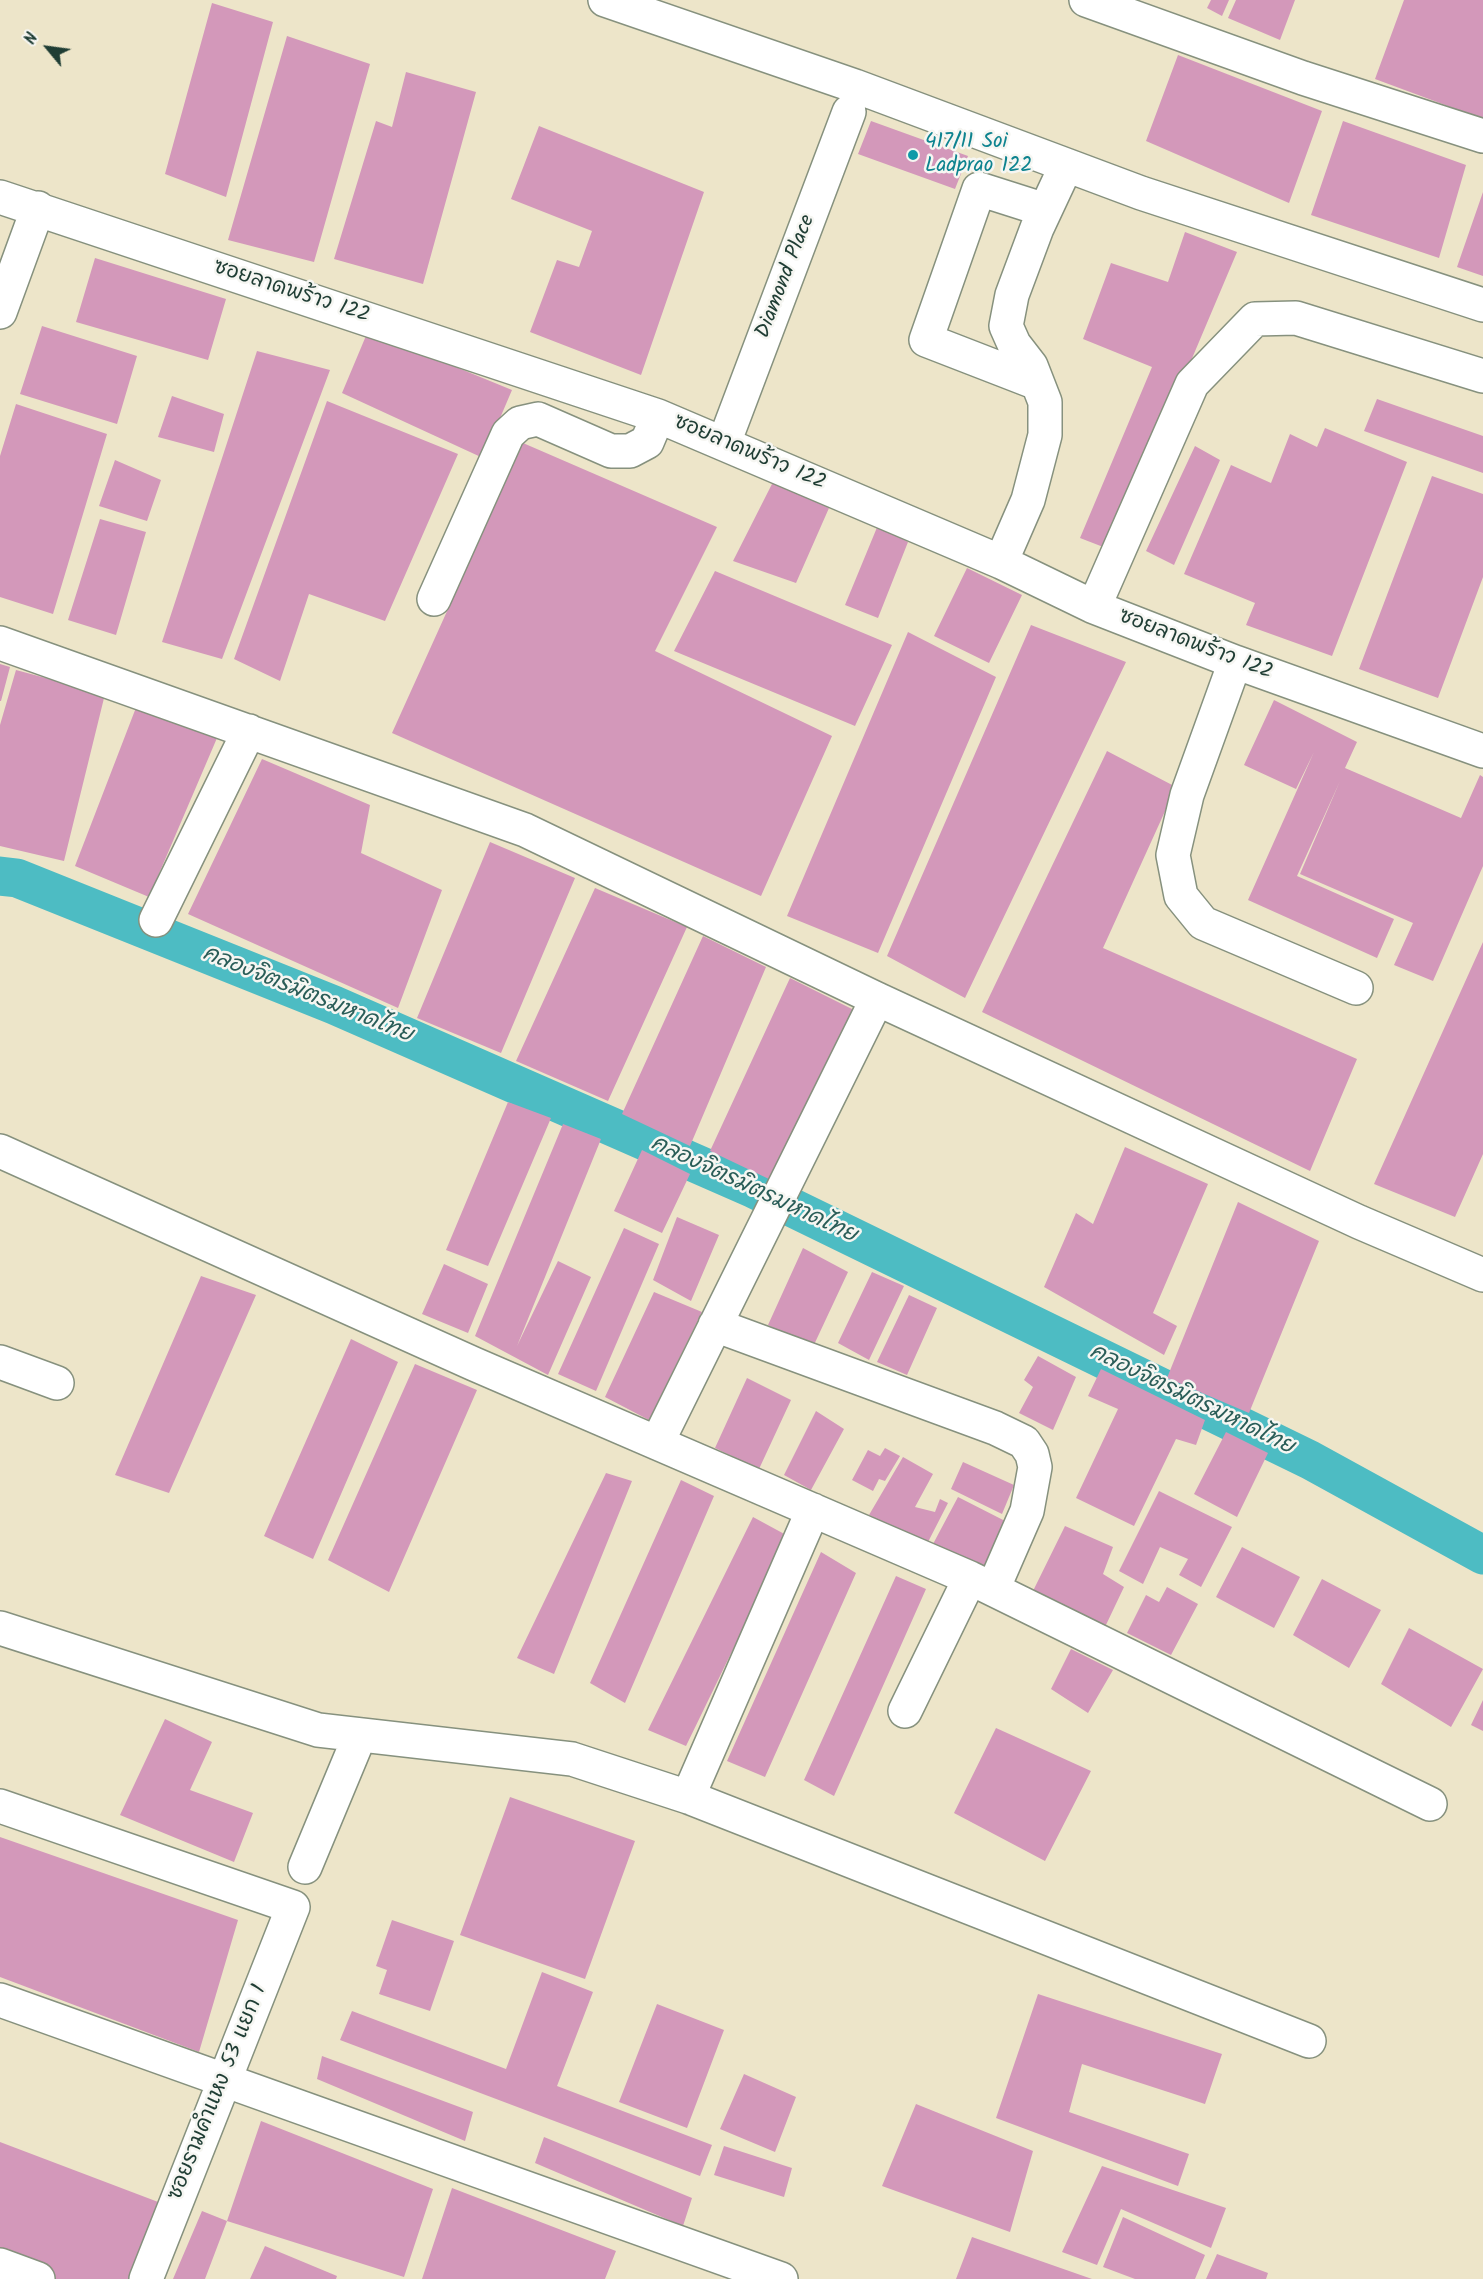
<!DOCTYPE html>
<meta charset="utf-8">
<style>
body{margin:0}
#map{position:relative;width:1483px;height:2279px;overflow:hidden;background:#ede5c9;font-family:Kalam,sans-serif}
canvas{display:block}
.north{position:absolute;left:18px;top:18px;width:60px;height:60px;-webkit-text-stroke:4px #f6f6f2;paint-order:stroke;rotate:299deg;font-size:16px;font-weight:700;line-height:24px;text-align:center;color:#1f3d34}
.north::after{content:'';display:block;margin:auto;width:21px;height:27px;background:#1f3d34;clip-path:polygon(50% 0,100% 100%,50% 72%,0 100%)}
</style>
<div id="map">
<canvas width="1483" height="2279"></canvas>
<div class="north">N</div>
</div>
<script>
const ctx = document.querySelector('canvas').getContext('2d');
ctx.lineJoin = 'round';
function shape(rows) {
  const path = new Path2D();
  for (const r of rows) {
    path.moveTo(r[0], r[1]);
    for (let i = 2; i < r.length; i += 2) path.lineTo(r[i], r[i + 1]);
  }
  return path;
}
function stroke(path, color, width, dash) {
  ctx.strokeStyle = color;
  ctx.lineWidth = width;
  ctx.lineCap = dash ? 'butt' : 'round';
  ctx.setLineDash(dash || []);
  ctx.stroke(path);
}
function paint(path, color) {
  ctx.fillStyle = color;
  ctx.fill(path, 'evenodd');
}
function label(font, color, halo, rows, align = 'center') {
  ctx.font = font + ' Kalam,"Playpen Sans Thai",sans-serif';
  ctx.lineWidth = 5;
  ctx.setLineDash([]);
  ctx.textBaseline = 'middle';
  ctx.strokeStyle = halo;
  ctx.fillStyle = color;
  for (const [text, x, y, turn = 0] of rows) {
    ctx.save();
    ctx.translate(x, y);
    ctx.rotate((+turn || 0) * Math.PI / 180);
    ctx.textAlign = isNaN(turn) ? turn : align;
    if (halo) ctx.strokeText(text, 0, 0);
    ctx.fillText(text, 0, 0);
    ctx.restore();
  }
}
stroke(shape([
 [0,876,17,878,334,1005,754,1189,1310,1460,1483,1555]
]), '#4dbcc3', 39);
paint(shape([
 [1211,0,1229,0,1222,16,1207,8],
 [1236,0,1295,0,1280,40,1228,18],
 [1404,0,1483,0,1483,119,1375,79],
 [212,3,273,22,226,197,165,174],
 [287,36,370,64,314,262,228,240],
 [1178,55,1322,111,1289,203,1146,141],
 [406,72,476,92,423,284,334,259,376,121,392,127],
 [871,121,968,156,955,189,858,154],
 [1343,121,1466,165,1439,258,1311,215],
 [539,126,704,192,641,375,530,332,557,260,579,267,592,231,511,199],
 [1483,192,1483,276,1457,267],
 [1185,232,1237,252,1111,550,1080,538,1152,367,1083,339,1111,263,1168,282],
 [95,258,226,299,208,360,76,322],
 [42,326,137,356,117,424,20,394],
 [368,331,512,390,483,458,342,393],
 [257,351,330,370,222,659,162,642],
 [172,396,224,414,214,452,158,437],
 [1377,399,1483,436,1483,473,1364,431],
 [327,401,458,454,385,621,309,594,280,681,234,659],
 [16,404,107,434,53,614,0,597,0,456],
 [1325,428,1407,462,1332,656,1246,625,1255,603,1184,574,1231,465,1271,483,1290,434,1317,447],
 [523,443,717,527,655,651,832,736,761,896,392,733],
 [1195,446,1220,460,1174,565,1146,551],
 [115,460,161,480,147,521,99,506],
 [1432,476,1483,494,1483,577,1438,698,1359,669],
 [773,482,829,508,796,583,733,561],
 [100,519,146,532,116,635,68,620],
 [878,525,908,542,878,618,845,605],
 [967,568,1022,595,989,663,934,636],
 [715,571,892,645,855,726,674,651],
 [1031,625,1126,662,965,998,887,956],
 [908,632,996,677,878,953,787,916],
 [0,664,10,667,1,701,0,701],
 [16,670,105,694,64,861,0,846,0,725],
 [1274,700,1357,742,1345,768,1461,818,1480,775,1483,777,1483,866,1433,981,1394,965,1413,923,1300,874,1340,781,1297,876,1394,919,1377,958,1248,900,1314,752,1296,789,1244,765],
 [137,705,217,738,149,897,75,866],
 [1107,751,1176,787,1103,948,1357,1059,1310,1171,982,1012],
 [262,759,370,805,361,853,442,890,398,1008,188,914],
 [490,842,575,878,501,1053,417,1018],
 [595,888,687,927,608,1101,516,1061],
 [703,936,766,967,690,1146,622,1114],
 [1483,942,1483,1154,1455,1217,1374,1184],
 [790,978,854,1010,771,1180,710,1151],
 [508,1102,551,1118,488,1266,446,1250],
 [563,1124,601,1139,517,1346,558,1261,591,1277,548,1375,475,1336],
 [1125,1147,1208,1184,1153,1313,1177,1326,1164,1355,1044,1287,1076,1213,1093,1224],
 [642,1150,690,1174,662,1233,614,1211],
 [1238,1202,1319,1241,1249,1413,1167,1378],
 [677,1217,719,1235,691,1301,653,1280],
 [624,1228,659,1244,596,1391,558,1374],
 [803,1248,848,1272,812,1349,768,1325],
 [444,1264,488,1284,468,1333,422,1314],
 [872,1272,904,1286,869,1360,838,1343],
 [201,1276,256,1295,169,1493,115,1475],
 [654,1292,702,1312,649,1420,605,1397],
 [909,1295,937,1308,907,1375,877,1362],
 [351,1339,398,1362,313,1559,264,1536],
 [1038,1356,1076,1377,1053,1430,1019,1413,1033,1387,1024,1380],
 [415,1364,477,1390,389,1592,328,1560],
 [1101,1369,1205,1420,1196,1445,1176,1439,1134,1526,1076,1498,1118,1409,1088,1396],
 [747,1378,791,1400,759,1469,715,1448],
 [816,1411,844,1429,811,1490,784,1475],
 [1226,1432,1268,1453,1237,1517,1194,1494],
 [885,1448,900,1456,885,1481,879,1479,873,1491,852,1480,868,1450,880,1456],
 [903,1457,933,1474,915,1507,935,1512,940,1499,948,1503,927,1544,869,1515],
 [963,1462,1014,1485,1002,1514,951,1489],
 [606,1473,632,1481,554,1674,517,1658],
 [681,1480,714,1496,625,1703,590,1683],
 [1159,1491,1232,1527,1201,1587,1179,1575,1188,1559,1160,1547,1143,1584,1119,1571],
 [958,1497,1009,1523,986,1571,933,1544],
 [753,1517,788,1536,686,1746,648,1730],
 [1065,1526,1113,1547,1103,1574,1124,1587,1105,1627,1033,1591],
 [1242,1547,1300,1577,1274,1628,1216,1597],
 [821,1552,856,1573,765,1777,727,1761],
 [896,1576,926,1589,834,1796,804,1780],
 [1322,1579,1381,1610,1349,1668,1293,1635],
 [1167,1587,1198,1604,1171,1655,1127,1633,1146,1595,1159,1602],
 [1409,1628,1483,1669,1451,1727,1381,1684],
 [1071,1649,1113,1670,1088,1713,1051,1689],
 [1483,1700,1483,1731,1471,1725],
 [165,1719,212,1742,190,1790,253,1813,234,1862,120,1815],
 [996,1728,1091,1771,1045,1861,954,1813],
 [510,1797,635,1841,585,1979,460,1935],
 [0,1837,238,1920,199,2052,0,1977],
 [392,1920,454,1941,430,2011,379,1994,387,1970,376,1966],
 [542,1972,593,1992,557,2086,712,2145,700,2176,340,2040,352,2011,506,2069],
 [1038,1994,1222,2054,1205,2104,1082,2064,1069,2112,1189,2154,1178,2186,996,2118],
 [657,2004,724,2030,687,2128,619,2102],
 [322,2056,473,2112,465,2141,317,2079],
 [744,2074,796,2097,775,2152,720,2129],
 [916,2104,1033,2151,1010,2232,882,2186],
 [261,2121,433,2189,404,2277,227,2221],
 [544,2137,692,2198,683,2226,535,2163],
 [0,2142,174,2208,146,2279,38,2279,0,2265],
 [724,2146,792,2168,784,2197,714,2175],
 [1102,2166,1226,2208,1211,2248,1121,2209,1097,2265,1062,2252],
 [452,2188,616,2251,605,2279,422,2279],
 [202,2211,227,2221,205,2279,173,2279],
 [1123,2217,1205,2255,1195,2279,1135,2279,1103,2267],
 [972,2237,1092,2279,956,2279],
 [265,2246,337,2276,336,2279,250,2279],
 [1217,2254,1268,2273,1266,2279,1206,2279]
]), '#d398ba');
const minor = shape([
 [605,0,855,86,1141,193,1483,305],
 [1086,0,1303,78,1483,136],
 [0,197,658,416,1001,562,1094,607,1235,662,1483,751],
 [0,312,38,208],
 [1037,383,926,340,979,189,1045,210],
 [724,443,849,112],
 [1001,562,1028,500,1045,435,1045,402,1031,366,1014,344,1006,326,1012,295,1037,228,1066,166],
 [434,599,508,434,520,423,538,419,611,451,630,451,647,442,658,416],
 [1094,607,1192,384,1255,319,1296,318,1483,376],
 [0,643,525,830,877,999,1359,1222,1483,1275],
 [1235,662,1187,795,1173,855,1181,896,1203,923,1356,988],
 [156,920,249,731],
 [0,1151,474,1364,970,1578,1430,1804],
 [715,1325,995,1428,1024,1442,1032,1454,1035,1467,1027,1511,993,1589],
 [0,1362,57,1383],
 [657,1443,877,999],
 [0,1628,318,1730,572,1759,688,1797,1309,2041],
 [905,1711,970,1578],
 [688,1797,813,1510],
 [0,1806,293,1907,146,2279],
 [305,1867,360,1735],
 [0,2000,781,2279],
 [0,2265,38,2279]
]);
stroke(minor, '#86917e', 36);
stroke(minor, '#fff', 33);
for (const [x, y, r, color] of [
 [913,155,6,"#0f9aa8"]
]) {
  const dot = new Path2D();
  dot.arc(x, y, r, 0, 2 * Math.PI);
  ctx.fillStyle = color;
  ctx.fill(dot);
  stroke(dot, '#f6f6f2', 2);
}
label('21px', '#0d838f', '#f6f6f2', [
 ["417/11 Soi",925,143],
 ["Ladprao 122",925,167]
], 'left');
label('21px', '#1f3d34', '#f6f6f2', [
 ["Diamond Place",787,277,-69],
 ["ซอยลาดพร้าว 122",291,293,18],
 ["ซอยลาดพร้าว 122",749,454,23],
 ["ซอยลาดพร้าว 122",1195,646,21],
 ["ซอยรามคำแหง 53 แยก 1",219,2093,-68]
]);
label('italic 22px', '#2a5d58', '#f6f6f2', [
 ["คลองจิตรมิตรมหาดไทย",307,996,22],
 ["คลองจิตรมิตรมหาดไทย",753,1191,25],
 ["คลองจิตรมิตรมหาดไทย",1191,1401,26]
]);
</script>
